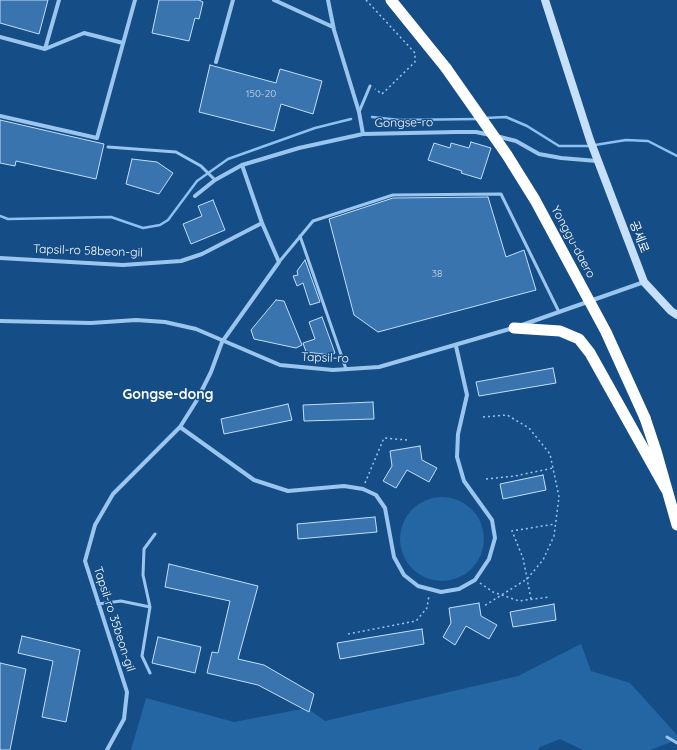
<!DOCTYPE html>
<meta charset="utf-8">
<style>
body{margin:0}
canvas{display:block;background:#154d86}
</style>
<canvas width="677" height="750"></canvas>
<script>
const ctx = document.querySelector('canvas').getContext('2d');
ctx.lineJoin = 'round';
function paint(path, color) {
  ctx.fillStyle = color;
  ctx.fill(path, 'evenodd');
}
function shape(rows) {
  const path = new Path2D();
  for (const r of rows) {
    if (r.length === 3) {
      path.moveTo(r[0] + r[2], r[1]);
      path.arc(r[0], r[1], r[2], 0, 2 * Math.PI);
      continue;
    }
    path.moveTo(r[0], r[1]);
    for (let i = 2; i < r.length; i += 2) path.lineTo(r[i], r[i + 1]);
  }
  return path;
}
function stroke(path, color, width, dash) {
  ctx.strokeStyle = color;
  ctx.lineWidth = width;
  ctx.lineCap = dash ? 'butt' : 'round';
  ctx.setLineDash(dash || []);
  ctx.stroke(path);
}
function label(font, color, halo, rows, align = 'center') {
  ctx.font = font + ' Quicksand,"Noto Sans KR",sans-serif';
  ctx.lineWidth = 3;
  ctx.setLineDash([]);
  ctx.textBaseline = 'middle';
  ctx.strokeStyle = halo;
  ctx.fillStyle = color;
  for (const [text, x, y, turn = 0] of rows) {
    ctx.save();
    ctx.translate(x, y);
    ctx.rotate((+turn || 0) * Math.PI / 180);
    ctx.textAlign = isNaN(turn) ? turn : align;
    if (halo) ctx.strokeText(text, 0, 0);
    ctx.fillText(text, 0, 0);
    ctx.restore();
  }
}
paint(shape([
 [442,539,42],
 [581,644,591,671,630,683,677,735,677,740,650,750,583,750,560,739,540,747,538,750,131,750,146,698,234,722,307,708,325,721,518,676]
]), '#2465a4');
stroke(shape([
 [372,117,399,120,478,119],
 [485,118,506,117,527,126,559,146,590,146],
 [595,145,626,140,648,141,677,156],
 [0,216,8,219,111,217,143,228,160,225,168,220,197,181,228,159,315,128,351,119]
]), '#8cc1f1', 2.5);
const building = shape([
 [0,0,48,0,39,34,0,23,0,0],
 [159,0,199,0,203,2,199,19,195,18,189,41,152,33,159,0],
 [210,65,276,83,280,69,322,81,313,114,281,104,274,131,199,112,210,65],
 [0,120,104,144,96,179,16,161,15,166,0,163,0,120],
 [471,142,491,148,481,179,461,173,462,171,428,160,434,143,450,148,451,143,469,148,471,142],
 [132,159,157,162,173,173,159,194,126,184,132,159],
 [488,197,506,257,524,250,536,290,378,332,354,315,329,219,393,198,488,197],
 [213,200,225,230,191,244,183,224,202,216,198,206,213,200],
 [305,260,320,302,310,305,303,283,297,286,293,276,298,275,297,271,305,260],
 [276,300,284,301,302,345,296,348,254,339,251,330,276,300],
 [322,317,335,353,331,355,306,352,303,343,315,339,309,322,322,317],
 [553,368,556,383,479,396,476,382,553,368],
 [373,402,374,419,304,421,303,405,373,402],
 [288,404,292,420,224,434,221,419,288,404],
 [420,446,422,460,437,468,429,482,407,470,396,488,383,481,392,466,390,451,420,446],
 [543,475,546,490,503,499,500,484,543,475],
 [375,517,377,532,298,539,297,524,375,517],
 [169,564,258,586,238,659,264,665,314,694,309,712,258,685,207,673,212,652,218,653,230,601,165,587,169,564],
 [479,603,481,616,497,625,489,639,466,626,455,645,443,637,451,623,449,608,479,603],
 [554,604,556,620,513,627,510,612,554,604],
 [422,629,424,644,340,659,337,643,422,629],
 [22,636,80,650,66,722,42,717,53,661,18,653,22,636],
 [158,637,201,647,195,673,152,663,158,637],
 [0,663,26,669,10,750,0,750,0,663]
]);
paint(building, '#3974ae');
stroke(building, '#c0defa', 1);
stroke(shape([
 [366,0,415,53,415,62,382,94,375,89],
 [483,417,507,415,529,428,550,454,559,497,554,536,543,560,527,579,484,606],
 [486,479,515,476,553,468],
 [365,483,384,438,407,440],
 [480,583,493,592,519,601,549,597],
 [531,599,523,558,512,531,555,524],
 [348,634,416,621,427,608,429,595]
]), '#9ac5ee', 1.5, [2, 3]);
stroke(shape([
 [359,112,370,86],
 [108,147,176,152,201,166,215,180],
 [300,236,346,369],
 [279,262,313,221,393,195,501,194,559,312],
 [98,604,121,601,150,607],
 [150,673,142,656,150,607,143,575,144,549,155,534],
 [667,737,677,743]
]), '#9ac5ee', 3);
stroke(shape([
 [274,0,333,27],
 [328,0,334,30,359,112,363,134],
 [0,37,45,49,84,33,123,43],
 [45,49,59,0],
 [216,62,233,0],
 [0,116,97,138,135,0],
 [496,136,516,141,539,154,561,158,597,161],
 [195,196,215,180,242,165,299,148,363,134,456,132,476,132,490,135],
 [0,258,123,265,181,261,202,254,262,223],
 [0,321,91,323,136,320,165,322,196,329,280,365,333,370,379,367,513,328],
 [522,325,644,282],
 [180,427,254,480,288,491,344,486,363,489,376,495,385,508,394,557,404,575,418,586,441,592,459,589,475,580,489,559,495,538,492,520,464,481,457,457,458,434,467,395,456,346],
 [107,750,124,719,127,692,85,561,95,525,113,494,180,427,197,400,211,372,222,342,279,262,262,223,242,165]
]), '#9ac5ee', 4);
stroke(shape([
 [545,0,590,140,644,282,671,311,677,315]
]), '#c7e0fa', 8);
stroke(shape([
 [391,0,446,68],
 [514,328,560,331,579,339,590,353,666,489],
 [645,418,656,451,677,525]
]), '#fff', 11);
stroke(shape([
 [446,68,507,155,535,200,606,332,645,418]
]), '#fff', 11);
label('10px', '#cedceb', null, [
 ["150-20",261,94],
 ["38",437,274]
]);
label('12px', '#fff', '#154d86', [
 ["Gongse-ro",404,123,-1],
 ["공세로",639,237,69],
 ["Yonggu-daero",573,242,62],
 ["Tapsil-ro 58beon-gil",88,251,2],
 ["Tapsil-ro",325,358,2],
 ["Tapsil-ro 35beon-gil",114,619,72]
]);
label('bold 14px', '#fff', '#154d86', [
 ["Gongse-dong",168,395]
]);
</script>
